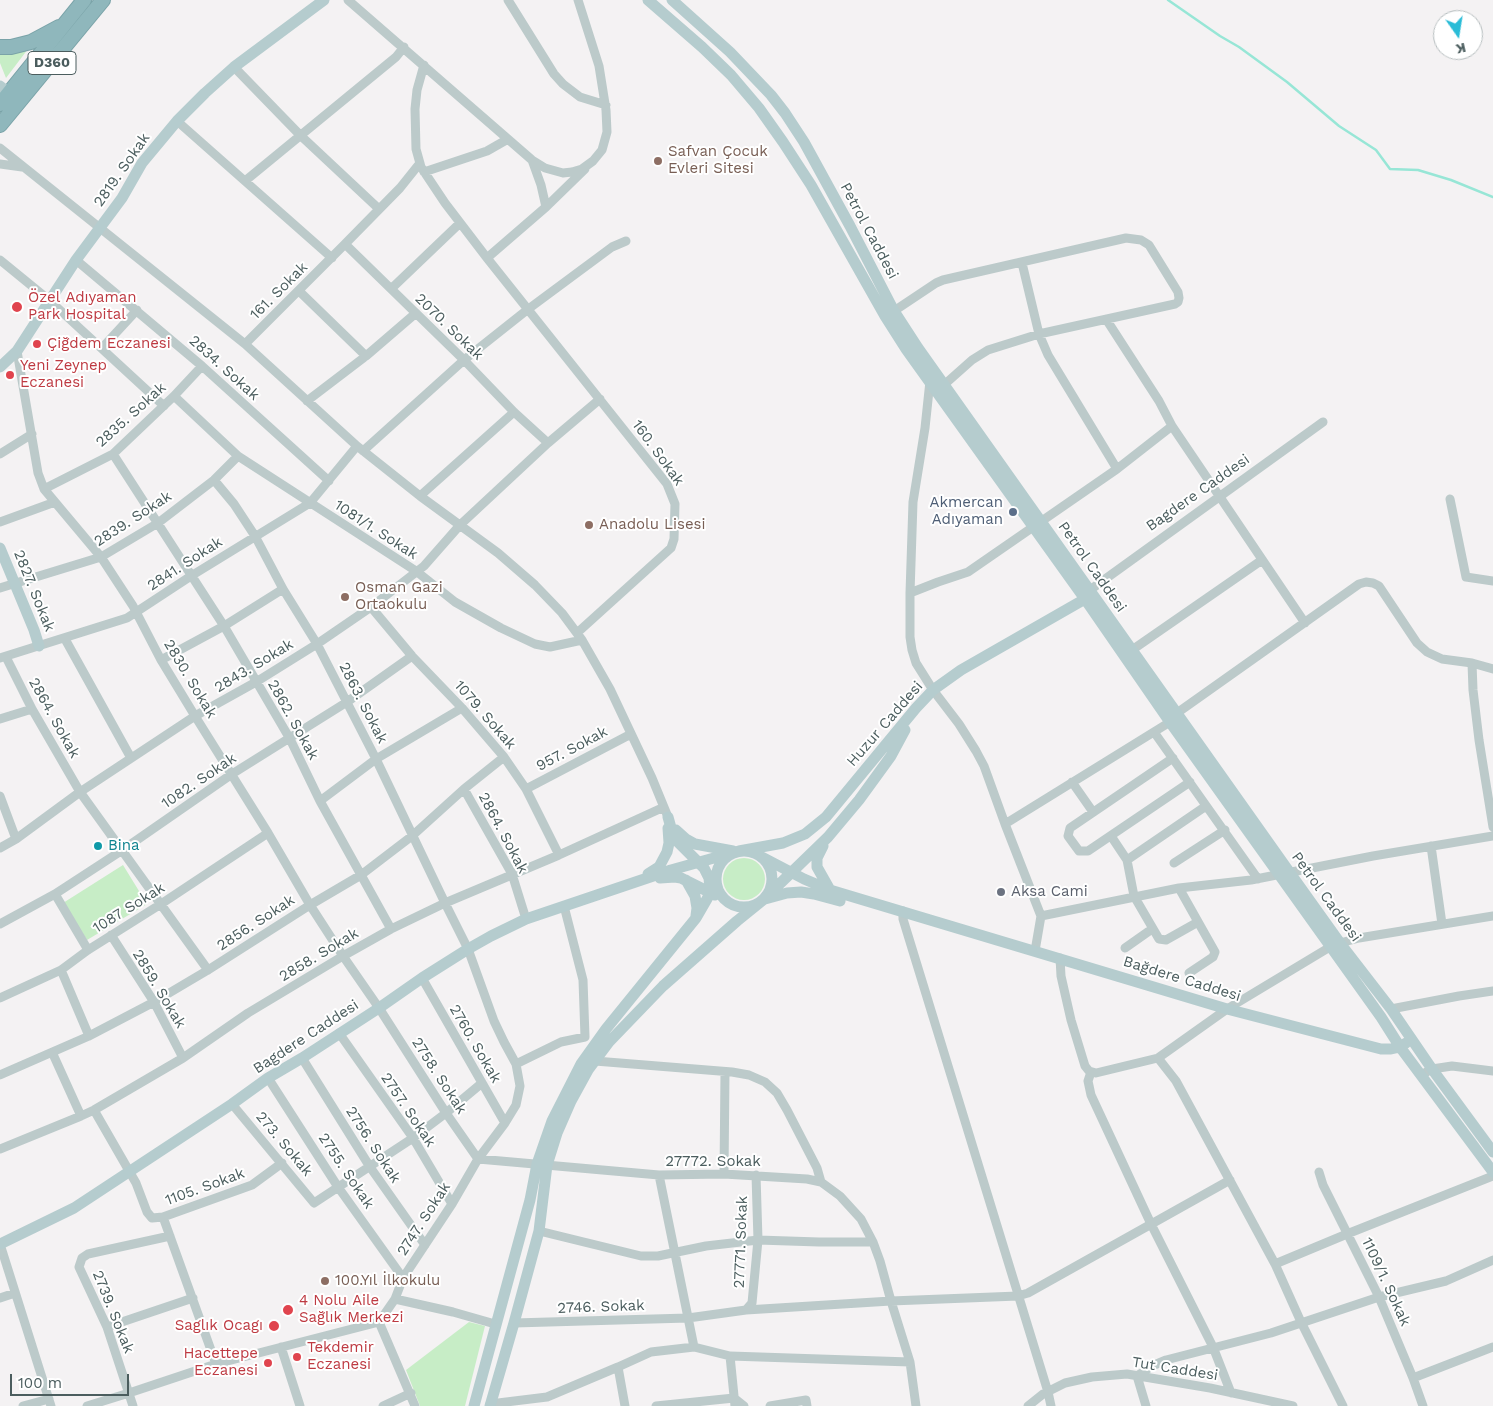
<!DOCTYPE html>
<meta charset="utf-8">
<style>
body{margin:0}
#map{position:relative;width:1493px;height:1406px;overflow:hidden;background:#f4f2f3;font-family:"Work Sans",sans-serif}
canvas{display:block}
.north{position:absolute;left:1433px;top:10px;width:50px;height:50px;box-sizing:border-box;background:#fff;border:1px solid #b7bebf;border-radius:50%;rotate:167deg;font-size:14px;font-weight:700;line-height:20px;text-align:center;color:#4b5d5e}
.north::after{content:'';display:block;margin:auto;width:18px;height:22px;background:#2abcd7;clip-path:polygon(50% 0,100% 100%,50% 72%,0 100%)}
.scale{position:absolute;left:10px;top:1374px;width:119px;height:22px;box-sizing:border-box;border:2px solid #4b5d5e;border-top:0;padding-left:6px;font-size:15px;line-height:18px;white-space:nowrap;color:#4b5d5e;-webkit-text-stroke:4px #fff;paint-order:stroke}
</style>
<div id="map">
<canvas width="1493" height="1406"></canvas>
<div class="north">K</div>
<div class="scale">100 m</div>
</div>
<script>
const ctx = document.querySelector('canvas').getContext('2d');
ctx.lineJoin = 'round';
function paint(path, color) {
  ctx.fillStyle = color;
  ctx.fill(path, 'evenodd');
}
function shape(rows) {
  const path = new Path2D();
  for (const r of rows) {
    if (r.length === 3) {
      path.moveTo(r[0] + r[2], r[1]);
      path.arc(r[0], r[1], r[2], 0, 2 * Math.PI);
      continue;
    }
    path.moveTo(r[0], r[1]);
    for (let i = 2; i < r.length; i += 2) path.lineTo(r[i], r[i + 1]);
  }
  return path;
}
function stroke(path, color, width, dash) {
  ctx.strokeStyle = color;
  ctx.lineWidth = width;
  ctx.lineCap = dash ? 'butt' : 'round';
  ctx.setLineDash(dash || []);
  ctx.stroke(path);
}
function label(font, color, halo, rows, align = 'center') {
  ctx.font = font + ' "Work Sans",sans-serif';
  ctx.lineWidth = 4;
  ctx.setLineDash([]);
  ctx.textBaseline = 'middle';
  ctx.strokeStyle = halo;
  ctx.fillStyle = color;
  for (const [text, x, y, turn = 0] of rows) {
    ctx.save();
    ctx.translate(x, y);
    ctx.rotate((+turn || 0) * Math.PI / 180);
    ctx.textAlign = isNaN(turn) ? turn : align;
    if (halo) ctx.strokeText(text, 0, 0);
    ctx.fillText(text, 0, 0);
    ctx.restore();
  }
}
paint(shape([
 [28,49,6,78,0,63,0,53],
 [744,879,21],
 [123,865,147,904,87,940,63,903],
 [469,1322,485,1326,465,1406,420,1406,406,1370]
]), '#c7edc6');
stroke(shape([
 [1168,0,1220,36,1239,47,1287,82,1339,126,1376,150,1390,169,1418,170,1451,180,1493,197]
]), '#97e6d6', 2.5);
const highway = shape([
 [0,47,11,47,31,42,59,27],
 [0,104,84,0],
 [0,125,103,0]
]);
stroke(highway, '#7aa3a8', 16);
stroke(shape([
 [348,0,532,160,545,168,563,173,572,172,582,169,593,161,602,150,607,132,606,110,599,66,578,0],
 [508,0,554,74,563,84,580,97,606,105],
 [424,65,417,90,415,109,416,149,421,167,445,203,487,258,667,484,675,504,674,539,671,548,577,633],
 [234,67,300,135,379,209],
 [177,121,332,258],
 [0,148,245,344,357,446,420,496,498,553,535,585,562,613,582,640,610,689,652,778,668,817],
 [532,160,541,185,546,207],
 [0,164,22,167],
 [424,172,487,151,508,139],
 [245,181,396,57,404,47],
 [345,244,400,188,420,163],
 [487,258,546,207,585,169],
 [0,260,49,300,164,406],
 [76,260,202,366,329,481],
 [1022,263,1039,334,1048,355,1117,469],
 [391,289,460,223],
 [299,291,366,356],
 [894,311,936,283,943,280,1126,238,1141,240,1149,245,1178,292,1179,298,1178,302,1175,304,1039,334,988,350,972,360,945,384],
 [1106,319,1159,401,1172,426,1305,623],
 [245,344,345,244,464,360,514,412,548,443],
 [102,348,137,310],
 [17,351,38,473,44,489,101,557,133,606,161,660,195,716,268,833,310,905,343,956,379,1008,446,1113,478,1159,659,1175,724,1174,807,1179,821,1182],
 [930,381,925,428,913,502,910,593,910,637,912,650,916,663,933,690,959,724,976,751,984,766,1005,824,1041,916],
 [174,396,238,456,416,571,455,602,501,628,535,644,550,647,582,640],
 [307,401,366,356,416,313],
 [363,451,464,360,527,310,612,247,626,241],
 [0,454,32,434],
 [113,454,224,626,290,739,320,801,391,929],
 [44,489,113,454,174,396,202,366],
 [420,496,514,412],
 [1450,499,1466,577,1493,581],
 [0,522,55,502],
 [0,588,101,557,158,523,214,480,238,456],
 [1090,590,1323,422],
 [910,593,938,582,968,572,1117,469,1172,426],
 [371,607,412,656,462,708,504,757,526,789,559,855],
 [65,639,131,758],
 [1132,650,1262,560],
 [6,657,32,709,80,792,208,970],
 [0,658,127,618,191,576,310,503,357,446],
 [161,660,224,626,283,589],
 [1472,663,1473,690,1479,740,1493,827],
 [1177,713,1359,584,1366,582,1373,583,1379,586,1417,643,1427,652,1442,659,1472,663,1493,669],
 [0,719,32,709],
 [1154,732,1258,879],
 [1173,758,1070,828,1068,836,1079,851,1088,851,1190,782],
 [1072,782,1093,812],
 [464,789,512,874,526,919],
 [526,789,631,734],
 [0,796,16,839],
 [320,801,376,759,462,708],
 [1005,824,1170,722],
 [1111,836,1127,860,1134,896,1159,939,1166,940,1198,922],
 [1431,846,1442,924],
 [0,848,16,839,80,792,195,716,256,682,317,644,371,607,424,566,460,525,548,443,600,399],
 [1127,860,1206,806],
 [1174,863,1225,830],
 [1179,888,1215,952,1213,957,1189,973],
 [55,894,88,950],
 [903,911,903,919,1048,1392,1051,1406],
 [0,924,55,894,121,851,232,774,347,702,412,656],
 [111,935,154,1002,183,1058],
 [1125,948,1152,929],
 [1035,951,1041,916,1179,888,1251,880,1373,856,1493,836],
 [1060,958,1061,976,1071,1020,1085,1066,1089,1071,1096,1073,1158,1058,1227,1009,1330,947,1340,943,1359,938,1493,916],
 [61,970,89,1036],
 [422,978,505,1123],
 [0,998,61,970,88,950,161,904,268,833],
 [1391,1009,1459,996,1493,991],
 [339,1033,413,1138,452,1204],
 [52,1052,81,1116],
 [302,1058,370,1167,425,1245],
 [1158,1058,1176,1081,1275,1264,1301,1322,1343,1406],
 [595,1061,732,1072,749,1075,765,1082,777,1093,787,1110,817,1168,821,1182,840,1196,861,1219,873,1242,880,1261,891,1301,1018,1296,1028,1293,1230,1180],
 [516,1064,561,1042,585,1037,583,980,564,906],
 [1091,1072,1088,1081,1091,1095,1151,1224,1213,1347,1231,1393],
 [0,1075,89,1036,154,1002,208,970,310,905,361,875,412,836,464,789,504,757],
 [1421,1075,1432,1069,1452,1066,1493,1071],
 [268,1078,338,1187,403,1278],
 [232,1104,314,1203,413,1138,446,1113,482,1083],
 [94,1110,136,1183,147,1212,152,1218,163,1217,252,1185,282,1163],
 [0,1149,81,1116,94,1110,183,1058,248,1013,343,956,391,929,445,903,559,855,664,807],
 [1319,1172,1323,1185,1379,1297,1413,1378,1423,1406],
 [724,1174,725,1072],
 [659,1175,694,1347],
 [163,1217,216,1364],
 [539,1231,641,1256,658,1256,706,1246,758,1240,819,1242,873,1242],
 [0,1244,51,1406],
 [1275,1264,1347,1234,1493,1176],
 [0,1298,15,1293],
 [395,1299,453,1312,495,1324],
 [746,1310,891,1301,910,1362],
 [379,1322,415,1406],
 [514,1323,688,1318,746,1310,752,1303,758,1240,756,1175],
 [107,1327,193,1298],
 [281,1347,300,1406],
 [730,1356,910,1362,916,1406],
 [1413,1378,1493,1347],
 [490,1404,547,1397,618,1367],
 [23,1406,49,1399],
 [87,1406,129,1393,216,1364,379,1322,395,1299,403,1278,452,1204,478,1159,505,1123,516,1105,520,1086,516,1064,504,1042,494,1021,468,949,445,903,376,759,317,644,283,589,255,536,234,504,214,480],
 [133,1406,107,1327,79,1267,82,1258,88,1254,170,1236],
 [383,1406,411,1393],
 [625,1406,618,1367,651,1352,694,1347,730,1356,735,1406],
 [656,1406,734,1398,744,1406],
 [770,1406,806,1400,807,1406],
 [1028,1406,1043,1394,1065,1383,1092,1377,1127,1374,1210,1388,1293,1406],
 [1146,1406,1137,1376,1152,1366,1166,1360,1271,1333,1379,1297,1446,1281,1493,1260]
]), '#bccaca', 9);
stroke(shape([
 [648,0,702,47,731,75,759,108,783,142,811,185,885,316,906,349,1085,599,1170,722,1381,1017,1400,1047,1493,1172],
 [672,0,730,52,771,95,785,113,804,142,850,226,894,311,918,348,1290,873,1340,943,1391,1009,1432,1069,1493,1152],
 [0,86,9,93],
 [0,367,17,351,76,260,122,198,142,163,177,121,205,93,234,67,324,0],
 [0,548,34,630,39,646],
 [668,817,673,835,677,841,704,868,709,878,710,889],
 [676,830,686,839,695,844,733,851],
 [823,846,817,858,817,867,830,890],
 [744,879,28],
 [760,856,804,879,830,890,1227,1009,1381,1049,1391,1049,1400,1047,1406,1043],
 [648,874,659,867,667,852,669,843,668,828],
 [660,878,675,877,681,878,715,895],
 [686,880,695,896,697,908,696,916],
 [765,899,787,893,801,892,814,894,840,901],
 [0,1244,74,1208,232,1104,268,1078,302,1058,379,1008,422,978,468,949,491,936,526,919,671,870,739,851,783,843,805,834,826,817,916,708,933,690,961,670,1085,599],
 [474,1406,530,1200,537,1164,552,1121,581,1064,606,1029,696,918,707,899,716,879],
 [490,1406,514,1323,539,1231,547,1165,557,1133,571,1101,588,1070,609,1042,663,986,737,921,763,900,828,837,859,800,891,756,905,730]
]), '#b5ccce', 11);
stroke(highway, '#8fb7bc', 14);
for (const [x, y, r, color] of [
 [658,161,5,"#8d6e63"],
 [17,307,6,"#e0444e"],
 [37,344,5,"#e0444e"],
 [10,375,5,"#e0444e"],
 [1013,512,5,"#5c6f8a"],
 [589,525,5,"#8d6e63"],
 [345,597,5,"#8d6e63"],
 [98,846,5,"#0f9aa8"],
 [1001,892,5,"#6b7280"],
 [325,1281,5,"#8d6e63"],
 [288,1310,6,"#e0444e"],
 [274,1326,6,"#e0444e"],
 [297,1357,5,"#e0444e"],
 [268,1363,5,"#e0444e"]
]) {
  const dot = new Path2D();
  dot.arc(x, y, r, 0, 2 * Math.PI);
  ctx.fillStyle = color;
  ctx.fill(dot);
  stroke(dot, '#fff', 2);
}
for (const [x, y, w] of [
 [52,63,48]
]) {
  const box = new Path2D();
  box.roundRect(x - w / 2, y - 11.5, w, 23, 4);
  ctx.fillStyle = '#fff';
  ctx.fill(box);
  stroke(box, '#4b5d5e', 1);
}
label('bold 14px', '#4b5d5e', null, [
 ["D360",52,63]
]);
label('15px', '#785e54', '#fff', [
 ["Safvan Çocuk",668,152],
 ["Evleri Sitesi",668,169],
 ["Anadolu Lisesi",599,525],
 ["Osman Gazi",355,588],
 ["Ortaokulu",355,605],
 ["100.Yıl İlkokulu",335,1281]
], 'left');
label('15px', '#4b5d5e', '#fff', [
 ["2819. Sokak",122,170,-55],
 ["Petrol Caddesi",869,231,62],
 ["161. Sokak",279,291,-45],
 ["2070. Sokak",449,327,44],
 ["2834. Sokak",224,368,42],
 ["2835. Sokak",131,415,-42],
 ["160. Sokak",658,453,54],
 ["Bagdere Caddesi",1198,493,-35],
 ["2839. Sokak",133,519,-33],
 ["1081/1. Sokak",376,530,33],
 ["2841. Sokak",185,564,-33],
 ["Petrol Caddesi",1092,567,55],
 ["2827. Sokak",34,591,68],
 ["2843. Sokak",254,666,-31],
 ["2830. Sokak",190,679,59],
 ["2863. Sokak",363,703,63],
 ["1079. Sokak",485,715,49],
 ["2864. Sokak",54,718,61],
 ["2862. Sokak",293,720,61],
 ["Huzur Caddesi",885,724,-49],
 ["957. Sokak",572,749,-28],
 ["1082. Sokak",199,781,-34],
 ["2864. Sokak",503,833,62],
 ["Petrol Caddesi",1326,897,54],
 ["1087 Sokak",129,908,-32],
 ["2856. Sokak",256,923,-33],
 ["2858. Sokak",319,955,-31],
 ["Bağdere Caddesi",1182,979,17],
 ["2859. Sokak",159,989,59],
 ["Bagdere Caddesi",306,1037,-33],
 ["2760. Sokak",475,1044,60],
 ["2758. Sokak",439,1076,57],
 ["2757. Sokak",408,1110,56],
 ["273. Sokak",284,1144,50],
 ["2756. Sokak",373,1145,57],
 ["27772. Sokak",713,1162],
 ["2755. Sokak",346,1171,56],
 ["1105. Sokak",205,1187,-20],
 ["2747. Sokak",424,1219,-57],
 ["27771. Sokak",741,1242,-88],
 ["1109/1. Sokak",1386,1282,65],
 ["2746. Sokak",601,1307,-2],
 ["2739. Sokak",113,1312,68],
 ["Tut Caddesi",1175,1369,9]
]);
label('15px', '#be3a42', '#fff', [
 ["Özel Adıyaman",28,298],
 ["Park Hospital",28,315],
 ["Çiğdem Eczanesi",47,344],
 ["Yeni Zeynep",20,366],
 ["Eczanesi",20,383],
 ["4 Nolu Aile",299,1301],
 ["Sağlık Merkezi",299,1318],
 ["Saglık Ocagı",263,1326,"right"],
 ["Tekdemir",307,1348],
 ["Eczanesi",307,1365],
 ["Hacettepe",258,1354,"right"],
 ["Eczanesi",258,1371,"right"]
], 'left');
label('15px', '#4e5e75', '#fff', [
 ["Akmercan",1003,503],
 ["Adıyaman",1003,520]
], 'right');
label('15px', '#0d838f', '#fff', [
 ["Bina",108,846]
], 'left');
label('15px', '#5b616d', '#fff', [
 ["Aksa Cami",1011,892]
], 'left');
</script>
